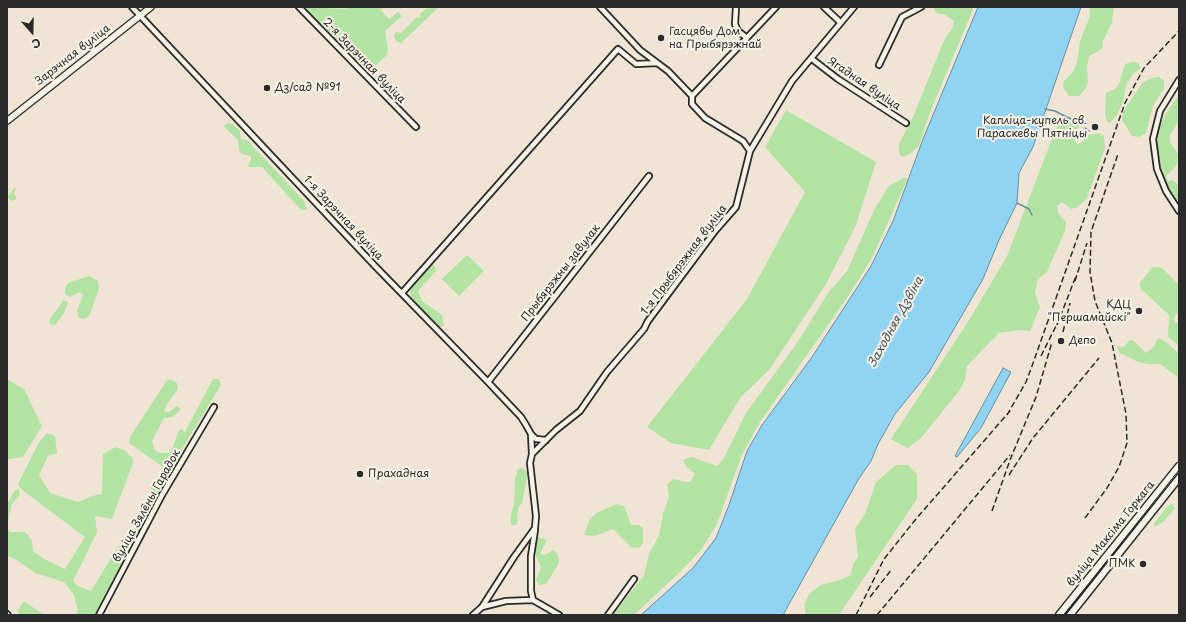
<!DOCTYPE html>
<meta charset="utf-8">
<style>
body{margin:0}
#map{position:relative;width:1186px;height:622px;overflow:hidden;background:#f0e5d5;font-family:"Playpen Sans",sans-serif}
canvas{display:block}
.frame{position:absolute;inset:0;border:8px solid #2b2b2b;pointer-events:none}
.north{position:absolute;left:12px;top:12px;width:40px;height:40px;-webkit-text-stroke:3px #f7f3e8;paint-order:stroke;rotate:160deg;font-size:11px;font-weight:700;line-height:16px;text-align:center;color:#2b2b2b}
.north::after{content:'';display:block;margin:auto;width:14px;height:18px;background:#2b2b2b;clip-path:polygon(50% 0,100% 100%,50% 72%,0 100%)}
</style>
<div id="map">
<canvas width="1186" height="622"></canvas>
<div class="frame"></div>
<div class="north">С</div>
</div>
<script>
const ctx = document.querySelector('canvas').getContext('2d');
ctx.lineJoin = 'round';
function paint(path, color) {
  ctx.fillStyle = color;
  ctx.fill(path, 'evenodd');
}
function shape(rows) {
  const path = new Path2D();
  for (const r of rows) {
    path.moveTo(r[0], r[1]);
    for (let i = 2; i < r.length; i += 2) path.lineTo(r[i], r[i + 1]);
  }
  return path;
}
function stroke(path, color, width, dash) {
  ctx.strokeStyle = color;
  ctx.lineWidth = width;
  ctx.lineCap = dash ? 'butt' : 'round';
  ctx.setLineDash(dash || []);
  ctx.stroke(path);
}
function label(font, color, halo, rows, align = 'center') {
  ctx.font = font + ' "Playpen Sans",sans-serif';
  ctx.lineWidth = 4;
  ctx.setLineDash([]);
  ctx.textBaseline = 'middle';
  ctx.strokeStyle = halo;
  ctx.fillStyle = color;
  for (const [text, x, y, turn = 0] of rows) {
    ctx.save();
    ctx.translate(x, y);
    ctx.rotate((+turn || 0) * Math.PI / 180);
    ctx.textAlign = isNaN(turn) ? turn : align;
    if (halo) ctx.strokeText(text, 0, 0);
    ctx.fillText(text, 0, 0);
    ctx.restore();
  }
}
paint(shape([
 [301,7,346,9,349,7,384,7,381,10,389,19,398,12,402,16,385,31,388,50,387,55,373,68,364,68],
 [431,7,439,7,401,43,396,41,394,35,396,32,401,33,417,17,419,18,421,16,420,14,427,8,429,9],
 [935,7,974,7,929,115,919,146,910,154,902,157,899,153,899,144,913,117,945,38,952,29,954,21,944,14,938,14,934,10],
 [1090,7,1114,7,1112,22,1103,41,1103,47,1099,51,1089,56,1087,66,1088,82,1086,88,1079,96,1069,96,1063,87,1064,81,1072,73,1077,63,1080,41,1090,16],
 [1133,62,1138,63,1141,68,1132,75,1126,86,1123,102,1117,115,1110,123,1107,122,1105,114,1106,93,1115,89,1119,84,1125,64],
 [1159,77,1164,81,1164,88,1153,106,1146,133,1140,137,1132,136,1122,120,1123,112,1142,83,1149,79],
 [1179,95,1179,121,1170,135,1170,142,1178,154,1177,165,1166,176,1168,181,1173,180,1179,186,1179,202,1175,201,1167,189,1159,160,1157,145,1158,130,1166,113],
 [786,110,876,162,856,225,826,284,770,369,740,398,709,450,671,443,647,427,747,299,805,192,765,147],
 [1064,116,1076,117,1080,126,1072,136,1077,144,1081,143,1088,135,1100,133,1104,137,1105,148,1087,198,1078,207,1071,209,1062,202,1057,206,1058,213,1066,222,1065,231,1047,272,1038,279,1035,293,1040,307,1030,331,1019,330,999,333,967,366,965,380,959,391,921,438,908,448,899,444,891,439,971,317,1007,256,1055,131],
 [228,123,233,124,240,131,241,139,247,140,304,201,307,210,301,210,262,167,249,167,248,165,251,160,251,156,242,154,239,150,238,140,225,128,224,125],
 [905,177,907,180,872,258,847,298,760,422,741,457,717,524,701,550,681,571,634,615,613,615,644,575,649,554,659,535,663,514,669,496,667,484,674,479,685,482,690,482,695,474,687,467,683,460,692,457,717,466,724,458,746,413,797,343,828,293,847,271,875,208,889,186],
 [14,188,16,188,14,194,17,199,11,201,8,197],
 [467,255,484,271,459,296,442,279],
 [432,264,436,268,435,272,418,291,422,301,442,315,444,326,440,327,422,311,411,296,410,290],
 [1153,267,1162,268,1179,285,1179,310,1174,318,1175,323,1179,323,1179,346,1168,337,1169,315,1140,288,1140,282],
 [89,276,98,281,99,288,91,312,88,317,83,319,78,317,77,311,83,295,79,292,70,297,65,294,65,288,68,283],
 [64,300,68,302,64,313,55,325,50,324,49,320],
 [1159,338,1166,342,1179,353,1179,378,1160,364,1148,364,1138,362,1120,353,1117,348,1118,346,1123,347,1130,340,1134,341,1146,353,1155,346,1156,341],
 [7,379,24,389,42,426,23,457,7,459],
 [213,379,219,379,221,385,171,467,166,469,129,443,130,437,167,380,172,380,177,383,178,389,167,404,164,412,169,412,177,406,181,409,173,417,164,418,152,441,155,451,161,453,168,453,173,447,178,432,181,429,185,432],
 [47,433,55,436,57,453,48,456,39,475,50,493,78,502,92,496,102,494,103,454,115,447,126,451,134,460,112,519,95,516,97,532,73,581,78,586,91,591,121,542,128,543,149,505,151,484,159,480,163,488,95,615,75,615,78,611,74,595,64,582,35,573,17,560,7,556,7,529,11,532,25,532,32,540,33,551,44,559,65,569,85,537,21,489,18,484,38,444],
 [896,465,908,465,917,474,917,499,839,615,806,615,804,605,809,594,821,585,837,581,851,575,853,564,858,557,855,529,865,514,876,482],
 [523,468,527,473,526,483,522,503,518,508,517,524,513,526,511,524,511,515,514,504,515,480,518,469],
 [19,489,20,495,12,504,7,524,7,504,15,490],
 [617,504,624,506,631,525,639,525,643,528,643,543,639,548,631,547,613,529,595,536,584,535,590,519,598,512],
 [1172,504,1175,508,1164,521,1155,527,1154,523,1168,506],
 [538,537,547,540,540,554,544,555,554,550,558,555,559,563,546,584,539,585,536,580,541,567,536,557,535,543],
 [24,601,44,615,21,615,17,611]
]), '#b3e3a3');
const water = shape([
 [978,7,1081,7,1033,147,1019,173,1017,203,999,240,983,279,929,372,895,414,878,444,871,461,858,480,783,615,641,615,693,568,716,538,729,505,747,451,762,425,812,357,871,266,893,221,923,139,978,7],
 [1003,368,1011,372,981,428,957,457,955,456,1003,368]
]);
paint(water, '#91d3f2');
stroke(water, '#6890a2', 1);
stroke(shape([
 [1045,109,1055,111,1082,125],
 [1085,128,1089,131],
 [1017,203,1029,209,1032,215]
]), '#6890a2', 1.5);
const minor = shape([
 [132,7,375,266,488,382,521,417,526,425,531,434,532,454,530,463,536,516,535,528,514,557,482,607,473,615],
 [299,7,416,127],
 [600,7,640,50,668,71,692,96,692,104,705,118,743,141,750,151],
 [736,7,735,24,738,31,747,38],
 [824,7,840,22],
 [812,59,838,79,906,123],
 [879,65,902,17,921,7],
 [1179,80,1160,111,1153,139,1157,169,1166,191,1179,211],
 [692,96,776,7],
 [402,293,618,49,636,64,657,63],
 [488,382,649,176],
 [531,434,536,439,546,440],
 [532,454,556,430,580,411,607,372,644,329,648,321,715,231,736,207,750,151,792,81,854,7],
 [535,530,531,556,531,591,533,600,559,615],
 [482,607,506,601,533,600],
 [7,614,8,615],
 [99,615,162,495,214,407],
 [608,615,634,579]
]);
const tertiary = shape([
 [7,121,151,7]
]);
const secondary = shape([
 [1059,615,1179,466],
 [1070,615,1179,478]
]);
stroke(minor, '#2b2b2b', 8);
stroke(tertiary, '#2b2b2b', 8);
stroke(secondary, '#2b2b2b', 9);
stroke(minor, '#f7f3e8', 4.5);
stroke(tertiary, '#f7f3e8', 5.5);
stroke(secondary, '#f7f3e8', 6);
stroke(shape([
 [1064,615,1179,470]
]), '#2b2b2b', 1);
stroke(shape([
 [1075,281,1087,243],
 [1057,325,1076,276],
 [1063,332,1070,303],
 [1041,356,1059,320],
 [1007,415,1026,382,1032,366,1125,103,1144,68,1179,31],
 [1009,475,1033,438,1099,358],
 [992,511,1010,460,1036,397,1052,342],
 [1085,518,1107,488,1119,467,1127,443,1126,414,1112,343,1095,301,1090,272,1091,232,1118,154],
 [870,597,892,569],
 [856,615,884,559,916,519,1010,411],
 [877,615,1010,455]
]), '#2b2b2b', 1.5, [6, 3]);
for (const [x, y, r, color] of [
 [661,38,4,"#2b2b2b"],
 [267,88,4,"#2b2b2b"],
 [1095,127,4,"#2b2b2b"],
 [1139,311,4,"#2b2b2b"],
 [1061,341,4,"#2b2b2b"],
 [360,474,4,"#2b2b2b"],
 [1143,564,4,"#2b2b2b"]
]) {
  const dot = new Path2D();
  dot.arc(x, y, r, 0, 2 * Math.PI);
  ctx.fillStyle = color;
  ctx.fill(dot);
  stroke(dot, '#f7f3e8', 1.5);
}
label('11px', '#2b2b2b', '#f7f3e8', [
 ["Гасцявы Дом",669,32],
 ["на Прыбярэжнай",669,45],
 ["Дз/сад №91",275,88],
 ["Капліца-купель св.",1087,121,"right"],
 ["Параскевы Пятніцы",1087,134,"right"],
 ["КДЦ",1131,305,"right"],
 ["\"Першамайскі\"",1131,318,"right"],
 ["Депо",1069,341],
 ["Прахадная",368,474],
 ["ПМК",1135,564,"right"]
], 'left');
label('11px', '#2b2b2b', '#f7f3e8', [
 ["Зарэчная вуліца",73,55,-38],
 ["2-я Зарэчная вуліца",364,61,46],
 ["Ягадная вуліца",864,84,34],
 ["1-я Зарэчная вуліца",343,218,47],
 ["1-я Прыбярэжная вуліца",684,260,-53],
 ["Прыбярэжны завулак",561,273,-52],
 ["вуліца Зялёны Гарадок",147,506,-61],
 ["вуліца Максіма Горкага",1111,534,-51]
]);
label('italic 12px', '#44555d', '#f7f3e8', [
 ["Заходняя Дзвіна",896,322,-61]
]);
</script>
